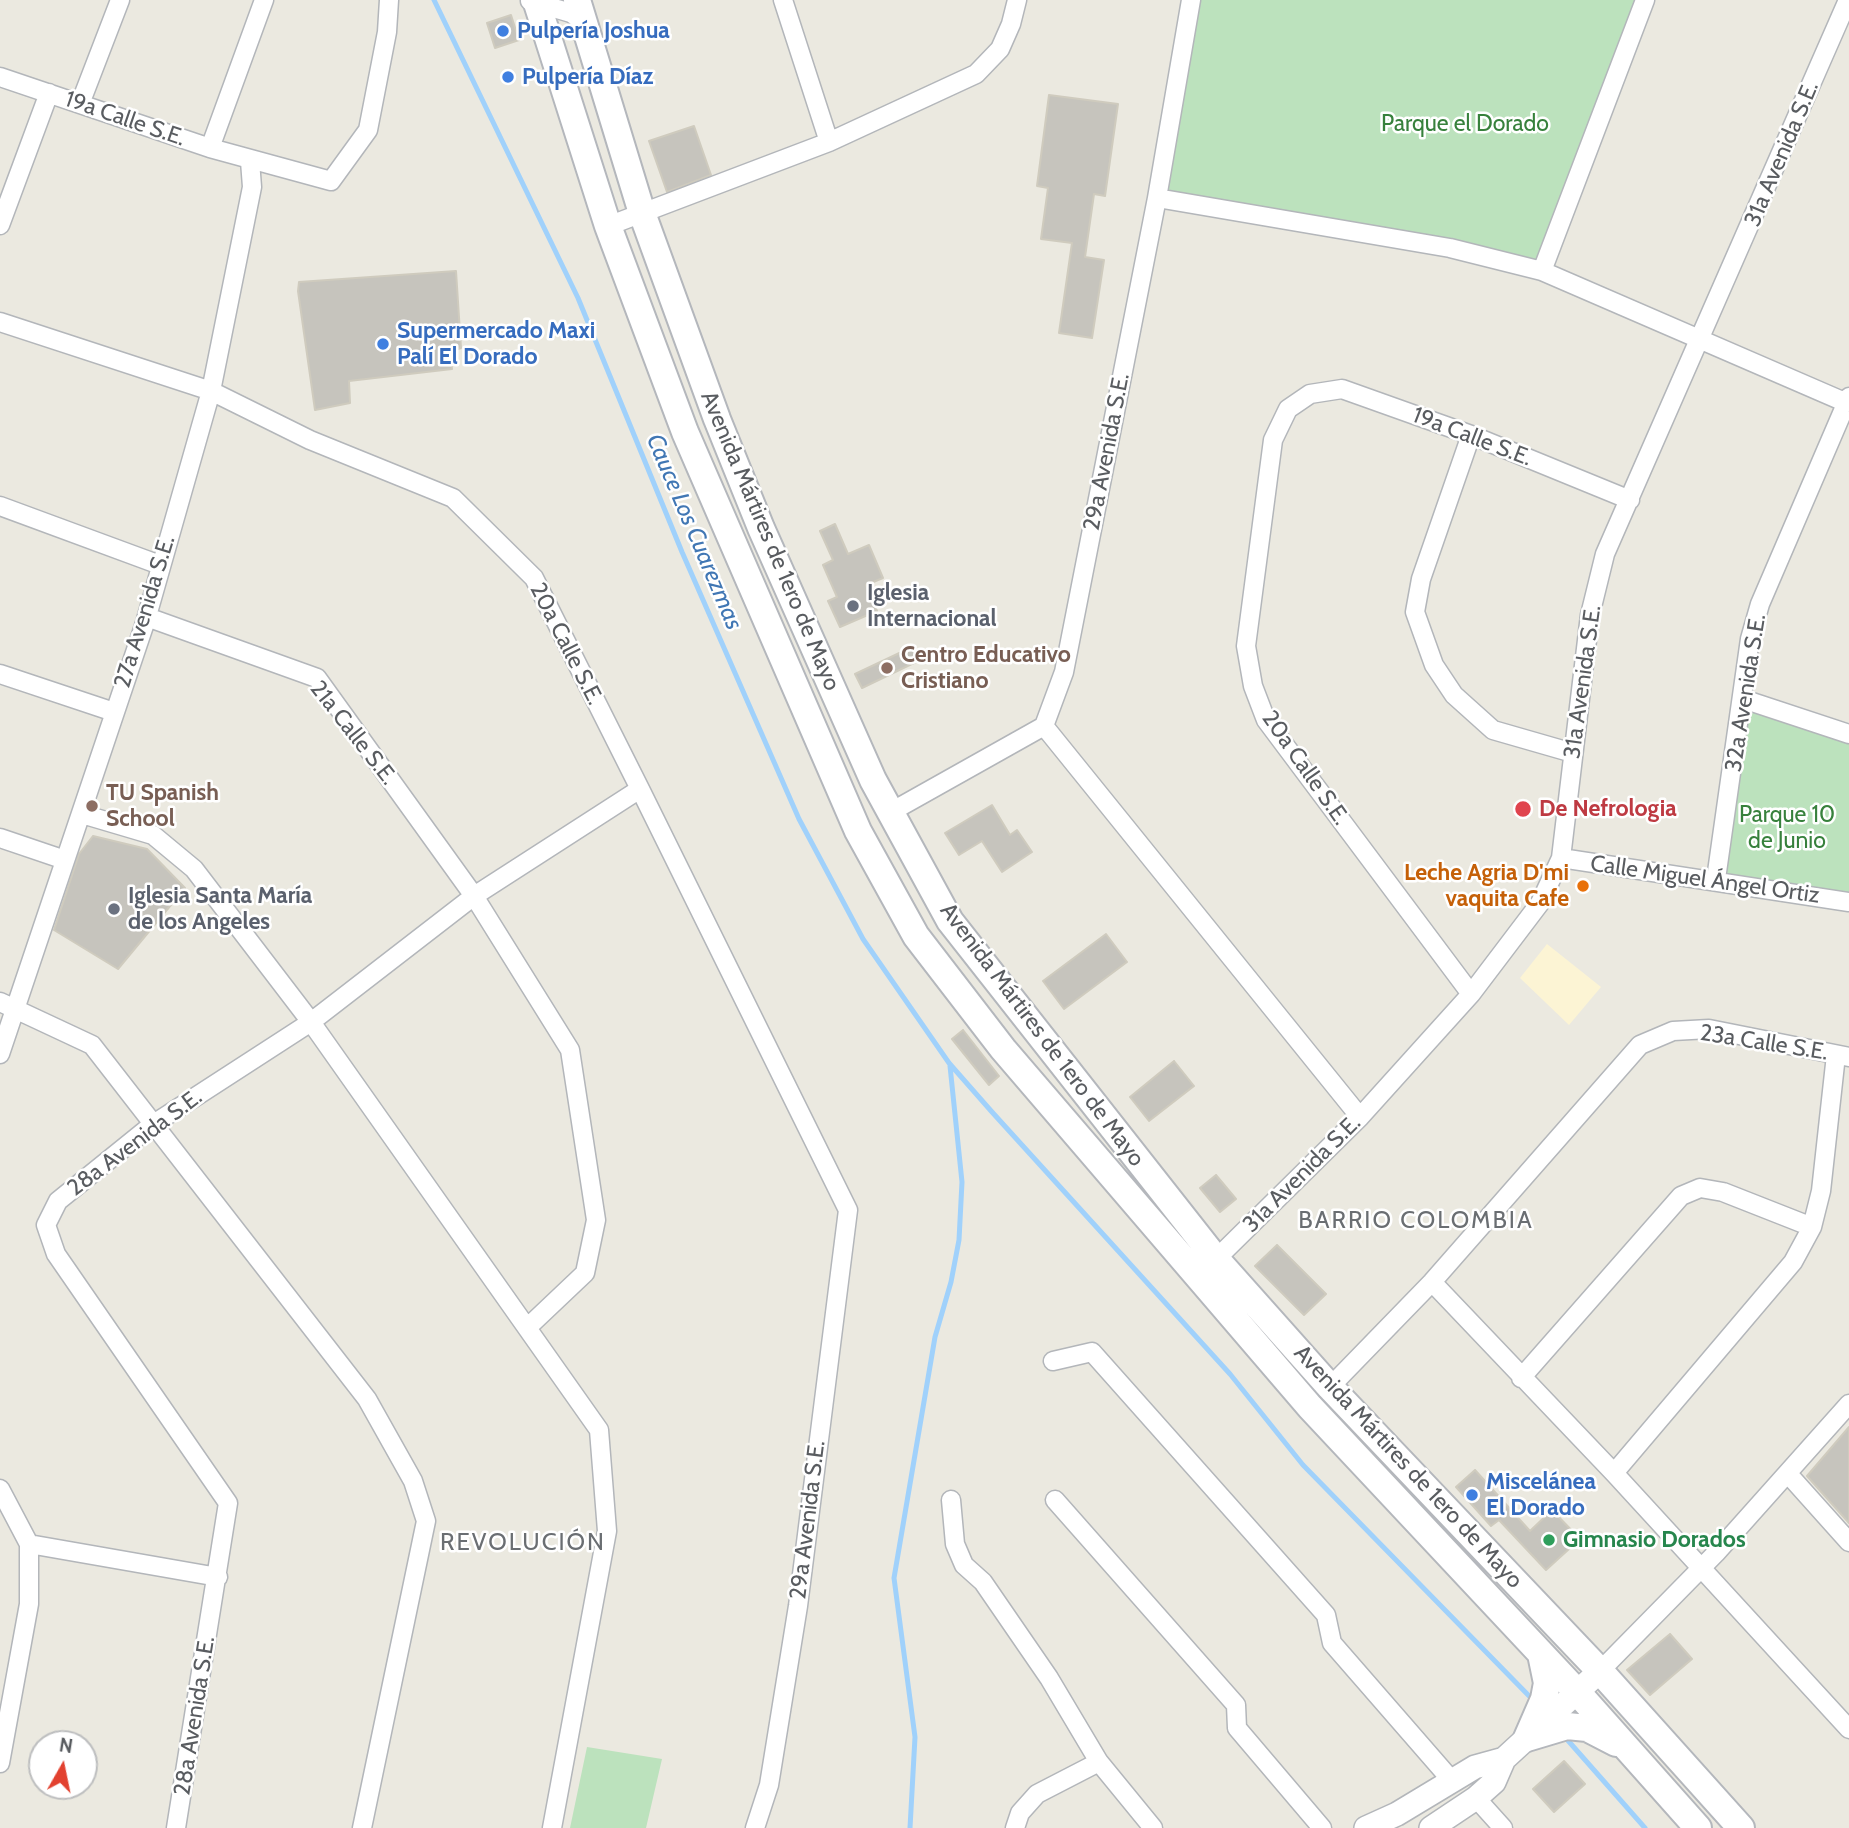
<!DOCTYPE html>
<meta charset="utf-8">
<style>
body{margin:0}
#map{position:relative;width:1849px;height:1828px;overflow:hidden;background:#ebe9e0;font-family:Cabin,sans-serif}
canvas{display:block}
.north{position:absolute;left:28px;top:1730px;width:70px;height:70px;box-sizing:border-box;background:#fff;border:2px solid #bdbebf;border-radius:50%;rotate:9deg;font-size:19px;font-weight:700;line-height:28px;text-align:center;color:#595c60}
.north::after{content:'';display:block;margin:auto;width:24px;height:32px;background:#e2412f;clip-path:polygon(50% 0,100% 100%,50% 72%,0 100%)}
</style>
<div id="map">
<canvas width="1849" height="1828"></canvas>
<div class="north">N</div>
</div>
<script>
const ctx = document.querySelector('canvas').getContext('2d');
ctx.lineJoin = 'round';
function paint(path, color) {
  ctx.fillStyle = color;
  ctx.fill(path, 'evenodd');
}
function shape(rows) {
  const path = new Path2D();
  for (const r of rows) {
    path.moveTo(r[0], r[1]);
    for (let i = 2; i < r.length; i += 2) path.lineTo(r[i], r[i + 1]);
  }
  return path;
}
function stroke(path, color, width, dash) {
  ctx.strokeStyle = color;
  ctx.lineWidth = width;
  ctx.lineCap = dash ? 'butt' : 'round';
  ctx.setLineDash(dash || []);
  ctx.stroke(path);
}
function label(font, color, halo, rows, align = 'center') {
  ctx.font = font + ' Cabin,sans-serif';
  ctx.lineWidth = 5;
  ctx.setLineDash([]);
  ctx.textBaseline = 'middle';
  ctx.strokeStyle = halo;
  ctx.fillStyle = color;
  for (const [text, x, y, turn = 0] of rows) {
    ctx.save();
    ctx.translate(x, y);
    ctx.rotate((+turn || 0) * Math.PI / 180);
    ctx.textAlign = isNaN(turn) ? turn : align;
    if (halo) ctx.strokeText(text, 0, 0);
    ctx.fillText(text, 0, 0);
    ctx.restore();
  }
}
paint(shape([
 [1547,944,1601,987,1569,1025,1520,978]
]), '#fcf4d4');
paint(shape([
 [1191,0,1645,0,1542,271,1157,198],
 [1743,699,1849,734,1849,902,1716,879],
 [587,1747,662,1759,646,1828,570,1828]
]), '#bce2bd');
stroke(shape([
 [434,0,578,298,682,552,799,819,863,939,949,1063,992,1112,1230,1374,1303,1465,1535,1702],
 [1564,1736,1645,1828],
 [910,1828,915,1737,894,1578,935,1337,951,1282,959,1240,962,1182,950,1066]
]), '#a0d1fb', 5);
const building = shape([
 [511,15,519,40,495,48,487,23,511,15],
 [1049,95,1118,104,1105,196,1094,194,1085,257,1104,260,1092,338,1059,333,1072,243,1041,239,1048,188,1037,186,1049,95],
 [694,126,711,175,667,192,649,141,694,126],
 [456,271,461,348,450,352,452,369,349,381,350,403,315,410,298,291,299,282,456,271],
 [835,524,848,554,869,545,883,578,866,585,877,611,840,627,828,601,837,597,823,565,833,560,820,531,835,524],
 [912,647,918,661,862,688,855,674,912,647],
 [992,805,1010,835,1017,830,1032,852,1002,872,982,841,959,855,945,833,992,805],
 [93,836,147,849,185,888,118,969,54,930,79,854,93,836],
 [1106,934,1127,962,1064,1009,1043,981,1106,934],
 [963,1030,999,1076,989,1085,952,1039,963,1030],
 [1174,1061,1194,1086,1149,1121,1130,1097,1174,1061],
 [1216,1175,1236,1199,1220,1212,1200,1188,1216,1175],
 [1277,1245,1326,1294,1304,1315,1255,1266,1277,1245],
 [1849,1427,1849,1523,1807,1476,1849,1427],
 [1475,1470,1530,1531,1552,1510,1580,1539,1546,1570,1499,1520,1491,1526,1456,1487,1475,1470],
 [1670,1634,1692,1659,1650,1695,1627,1670,1670,1634],
 [1564,1761,1585,1784,1554,1812,1533,1789,1564,1761]
]);
paint(building, '#c6c4bd');
stroke(building, '#cfcbbe', 2);
const minor = shape([
 [783,0,829,142],
 [530,1,571,13,585,23],
 [0,77,210,148,331,181,368,130,387,32,389,0],
 [80,104,120,0],
 [210,148,264,0],
 [1157,198,1450,248,1542,271,1847,403],
 [0,225,49,93],
 [608,226,829,142,976,74,1000,49,1011,24,1017,0],
 [1542,271,1645,0],
 [0,322,211,391,310,440,453,498,534,578,640,789,848,1210,798,1606,769,1785,755,1828],
 [1471,435,1421,579,1415,612,1434,665,1454,695,1493,730,1573,753],
 [0,506,160,565],
 [147,617,317,678,474,896,570,1050,596,1220,585,1273,528,1327],
 [0,674,114,712],
 [1743,699,1849,734],
 [1044,726,1360,1117],
 [889,813,1044,726,1064,672,1157,198,1191,0],
 [82,814,153,835,194,869,311,1022,599,1430,607,1531,552,1828],
 [0,838,65,860],
 [1561,858,1849,902],
 [1716,879,1750,639,1760,604,1849,397],
 [1471,994,1266,720,1253,686,1246,646,1273,440,1288,409,1310,394,1342,389,1471,435,1630,500],
 [0,1002,92,1045,367,1399,413,1481,426,1521,362,1828],
 [0,1054,145,623,211,391,252,187,250,161],
 [1210,1265,1360,1117,1471,994,1540,903,1561,858,1590,615,1605,554,1848,0],
 [1432,1282,1614,1473,1849,1729],
 [1053,1361,1092,1352,1326,1615,1332,1643,1453,1782],
 [1521,1378,1681,1196,1700,1188,1723,1192,1812,1227],
 [1330,1387,1432,1282,1640,1045,1673,1031,1709,1029,1849,1057],
 [1614,1473,1793,1262,1812,1227,1821,1191,1836,1055],
 [1789,1475,1849,1542],
 [0,1489,29,1544,29,1604,0,1763],
 [951,1500,955,1544,964,1565,983,1582,1049,1678,1099,1762,1153,1828],
 [1055,1500,1236,1705,1237,1728,1322,1828],
 [29,1544,218,1577],
 [1600,1671,1716,1553,1849,1404],
 [1476,1798,1503,1828],
 [176,1828,228,1503,56,1254,46,1225,58,1201,152,1125,311,1022,474,896,640,789],
 [1015,1828,1020,1813,1037,1794,1099,1762]
]);
const tertiary = shape([
 [1366,1828,1397,1814,1475,1767,1504,1759],
 [1431,1828,1476,1798,1494,1782,1504,1759,1600,1671]
]);
const secondary = shape([
 [536,0,608,226,685,432,858,831,916,936,1003,1049,1310,1407,1578,1693,1698,1828],
 [577,0,642,213,717,419,761,528,873,780,950,921,1216,1259,1330,1387,1600,1671,1741,1828],
 [1527,1738,1567,1726,1587,1728,1616,1743],
 [1527,1738,1544,1699,1547,1683,1541,1654]
]);
stroke(minor, '#b3b6ba', 21);
stroke(tertiary, '#b3b6ba', 26);
stroke(secondary, '#b4b7bc', 30);
stroke(minor, '#fff', 18);
stroke(tertiary, '#fff', 23);
stroke(secondary, '#fff', 26);
for (const [x, y, r, color] of [
 [503,31,7,"#3f7fe0"],
 [508,77,7,"#3f7fe0"],
 [383,344,7,"#3f7fe0"],
 [853,606,7,"#6b7280"],
 [887,668,7,"#8d6e63"],
 [92,806,7,"#8d6e63"],
 [1523,809,9,"#e0444e"],
 [1583,886,7,"#e8710a"],
 [114,909,7,"#6b7280"],
 [1472,1495,7,"#3f7fe0"],
 [1549,1540,7,"#2e9e5b"]
]) {
  const dot = new Path2D();
  dot.arc(x, y, r, 0, 2 * Math.PI);
  ctx.fillStyle = color;
  ctx.fill(dot);
  stroke(dot, '#fff', 2.5);
}
label('bold 23px', '#366cbe', '#fff', [
 ["Pulpería Joshua",517,31],
 ["Pulpería Díaz",522,77],
 ["Supermercado Maxi",397,331],
 ["Palí El Dorado",397,357],
 ["Miscelánea",1486,1482],
 ["El Dorado",1486,1508]
], 'left');
label('23px', '#595c60', '#fff', [
 ["19a Calle S.E.",125,119,19],
 ["31a Avenida S.E.",1782,154,-67],
 ["19a Calle S.E.",1472,437,21],
 ["29a Avenida S.E.",1107,452,-79],
 ["Avenida Mártires de 1ero de Mayo",770,541,67],
 ["27a Avenida S.E.",145,612,-73],
 ["20a Calle S.E.",566,644,63],
 ["31a Avenida S.E.",1583,682,-82],
 ["32a Avenida S.E.",1746,693,-81],
 ["21a Calle S.E.",353,733,52],
 ["20a Calle S.E.",1305,768,55],
 ["Calle Miguel Ángel Ortiz",1705,880,8],
 ["Avenida Mártires de 1ero de Mayo",1042,1035,53],
 ["23a Calle S.E.",1764,1043,9],
 ["28a Avenida S.E.",135,1143,-37],
 ["31a Avenida S.E.",1302,1174,-45],
 ["Avenida Mártires de 1ero de Mayo",1408,1467,47],
 ["29a Avenida S.E.",808,1520,-83],
 ["28a Avenida S.E.",195,1716,-81]
]);
label('23px', '#37813c', '#fff', [
 ["Parque el Dorado",1465,124],
 ["Parque 10",1787,815],
 ["de Junio",1787,841]
]);
label('bold 23px', '#5b616d', '#fff', [
 ["Iglesia",867,593],
 ["Internacional",867,619],
 ["Iglesia Santa María",128,896],
 ["de los Angeles",128,922]
], 'left');
label('bold 23px', '#785e54', '#fff', [
 ["Centro Educativo",901,655],
 ["Cristiano",901,681],
 ["TU Spanish",106,793],
 ["School",106,819]
], 'left');
label('bold 23px', '#be3a42', '#fff', [
 ["De Nefrologia",1539,809]
], 'left');
label('bold 23px', '#c56008', '#fff', [
 ["Leche Agria D'mi",1569,873],
 ["vaquita Cafe",1569,899]
], 'right');
label('bold 23px', '#27864d', '#fff', [
 ["Gimnasio Dorados",1563,1540]
], 'left');
label('italic 24px', '#4177b4', '#fff', [
 ["Cauce Los Cuarezmas",694,532,67]
]);
ctx.letterSpacing = '2px';
label('24px', '#6a6e72', '#fff', [
 ["BARRIO COLOMBIA",1416,1221],
 ["REVOLUCIÓN",523,1543]
]);
ctx.letterSpacing = '0px';
</script>
